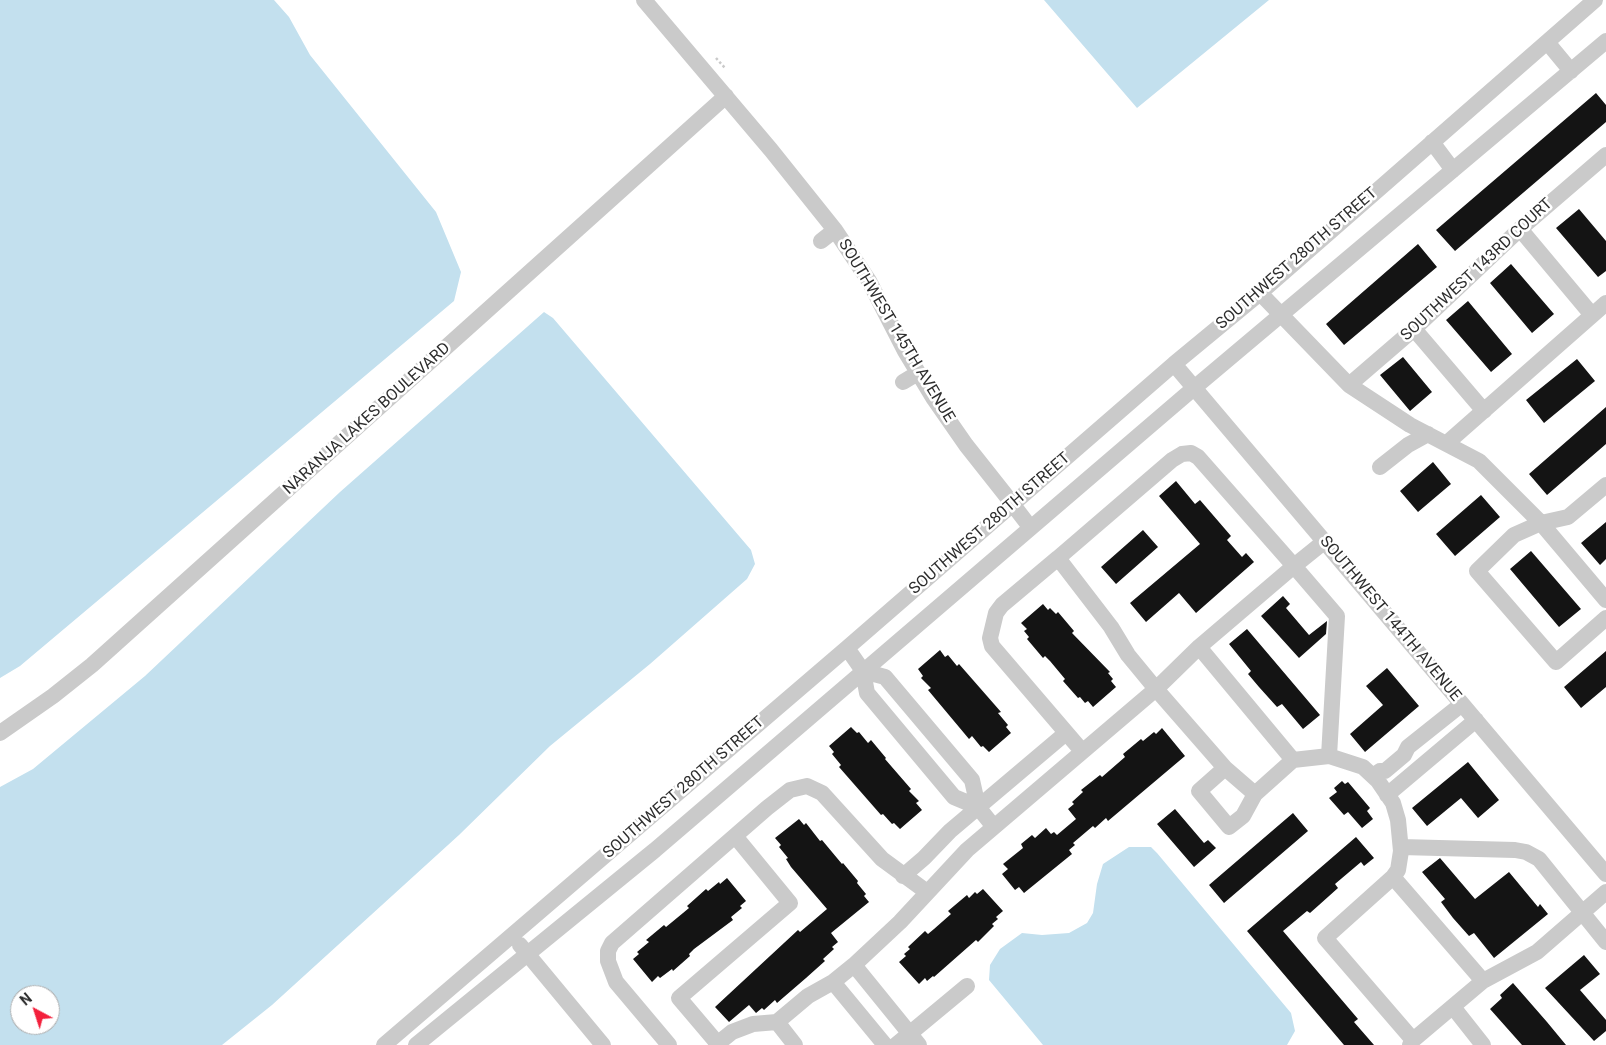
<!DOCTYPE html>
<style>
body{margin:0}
#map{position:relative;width:1606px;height:1045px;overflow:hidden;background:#fff;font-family:Roboto,sans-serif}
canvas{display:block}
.north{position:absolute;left:10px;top:985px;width:50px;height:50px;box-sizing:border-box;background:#fff;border:1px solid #ababab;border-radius:50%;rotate:320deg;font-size:14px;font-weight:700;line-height:20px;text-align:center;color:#2d2d2d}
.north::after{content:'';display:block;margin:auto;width:18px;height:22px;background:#f3203c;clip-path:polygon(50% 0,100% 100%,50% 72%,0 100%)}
</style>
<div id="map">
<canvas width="1606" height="1045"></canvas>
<div class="north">N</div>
</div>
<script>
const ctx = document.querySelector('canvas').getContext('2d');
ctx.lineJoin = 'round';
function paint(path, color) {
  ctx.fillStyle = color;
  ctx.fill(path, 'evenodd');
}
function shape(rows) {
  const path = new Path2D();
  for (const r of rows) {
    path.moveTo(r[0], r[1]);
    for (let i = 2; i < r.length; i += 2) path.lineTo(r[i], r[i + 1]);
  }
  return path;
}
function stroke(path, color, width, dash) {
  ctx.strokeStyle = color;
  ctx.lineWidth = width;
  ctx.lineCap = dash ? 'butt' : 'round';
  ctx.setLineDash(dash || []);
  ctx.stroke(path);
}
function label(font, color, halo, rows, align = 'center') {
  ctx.font = font + ' Roboto,sans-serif';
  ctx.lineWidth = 5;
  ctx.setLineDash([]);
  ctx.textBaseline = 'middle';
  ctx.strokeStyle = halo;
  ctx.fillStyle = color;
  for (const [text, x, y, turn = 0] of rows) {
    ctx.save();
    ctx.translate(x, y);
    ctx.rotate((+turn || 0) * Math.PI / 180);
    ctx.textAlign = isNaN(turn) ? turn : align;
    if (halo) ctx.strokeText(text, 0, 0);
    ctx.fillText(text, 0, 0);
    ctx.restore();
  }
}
paint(shape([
 [0,0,274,0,289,17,310,55,436,212,461,272,454,301,20,666,0,678],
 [1044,0,1269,0,1137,108],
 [544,312,553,318,751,550,755,564,747,579,650,664,550,746,459,835,272,1005,222,1045,0,1045,0,787,33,769,145,676,340,492],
 [20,995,50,995,50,1025,20,1025],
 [1129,847,1151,847,1157,853,1291,1013,1295,1031,1287,1045,1043,1045,989,980,990,965,1000,949,1022,933,1042,935,1069,933,1087,923,1093,913,1097,884,1103,864]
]), '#c3e0ee');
paint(shape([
 [1596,93,1606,105,1606,122,1455,251,1436,230],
 [1579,209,1606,241,1606,271,1598,277,1556,228],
 [1418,244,1437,267,1344,345,1326,324],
 [1511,264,1554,314,1532,333,1490,283],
 [1468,301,1512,354,1491,372,1446,320],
 [1403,357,1432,392,1410,411,1380,375],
 [1577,359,1595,381,1544,423,1526,400],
 [1606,407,1606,444,1547,495,1529,474],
 [1433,462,1451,484,1418,512,1400,491],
 [1176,481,1195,504,1200,500,1231,536,1227,540,1242,557,1246,553,1254,562,1196,613,1179,593,1146,622,1130,603,1200,544,1159,496],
 [1481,495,1500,517,1455,556,1436,534],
 [1606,522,1606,559,1600,565,1581,543],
 [1143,530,1158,547,1116,584,1101,567],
 [1531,551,1581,609,1559,627,1510,569],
 [1283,596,1290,604,1286,608,1309,635,1327,621,1326,634,1299,658,1261,616],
 [1043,604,1048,610,1050,608,1056,614,1058,612,1074,631,1072,633,1110,672,1108,673,1113,679,1111,681,1116,687,1093,707,1088,701,1085,703,1080,697,1078,698,1063,681,1065,679,1050,661,1045,656,1043,658,1027,639,1029,637,1024,631,1027,629,1021,623],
 [1247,629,1320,715,1303,729,1282,704,1277,707,1259,687,1248,674,1251,671,1229,644],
 [940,650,945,657,948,655,957,666,959,664,1001,712,998,713,1008,725,1006,727,1011,733,989,752,983,746,981,747,972,736,969,739,928,690,931,688,921,678,923,676,918,669],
 [1606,651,1606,687,1581,708,1564,687],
 [1387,668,1419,706,1365,752,1350,734,1383,705,1366,686],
 [851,727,857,733,859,732,868,743,871,740,886,758,885,759,911,789,909,791,919,801,916,803,922,810,900,829,894,823,892,824,883,814,881,815,839,767,841,765,832,754,834,752,829,746],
 [1162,728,1185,756,1108,821,1106,818,1095,828,1093,826,1073,843,1075,845,1069,850,1072,854,1024,893,1019,887,1015,890,1002,874,1008,869,1003,864,1023,848,1021,844,1032,835,1035,838,1046,828,1051,834,1054,832,1057,835,1076,819,1068,809,1074,804,1072,802,1083,792,1081,790,1100,775,1102,777,1125,757,1123,754,1141,739,1143,741,1154,732,1156,734],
 [1468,762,1499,800,1478,818,1461,798,1427,826,1412,808],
 [1342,781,1345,784,1348,782,1370,808,1367,811,1373,819,1362,828,1348,812,1344,815,1329,798,1337,792,1334,788],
 [1175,809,1204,843,1208,840,1216,848,1194,867,1157,824],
 [1293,813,1308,831,1224,903,1209,885],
 [799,819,804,825,806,823,820,841,822,840,842,864,843,863,858,881,857,883,866,894,864,896,869,902,831,933,838,942,832,947,834,949,823,959,825,961,806,978,777,1003,775,1000,764,1010,762,1008,756,1013,749,1005,729,1022,715,1007,798,930,800,932,827,909,791,867,786,859,788,858,779,847,781,845,775,838],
 [1356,837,1374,858,1364,866,1361,862,1335,884,1338,888,1319,905,1310,913,1307,911,1283,931,1358,1019,1354,1022,1374,1045,1344,1045,1247,931],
 [1440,858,1475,899,1509,872,1538,907,1540,904,1548,914,1494,958,1474,933,1469,936,1453,918,1441,902,1445,899,1422,872],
 [727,878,746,901,740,906,742,908,731,917,733,920,694,949,689,954,690,956,673,971,672,969,660,978,658,976,652,982,633,959,639,954,637,952,649,942,646,940,664,925,666,927,683,913,689,908,687,906,706,889,708,891,719,882,720,884],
 [983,889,1003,911,996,917,998,919,992,924,994,926,978,942,976,940,934,977,933,976,927,981,925,978,919,984,899,962,906,956,904,954,910,949,908,947,925,931,928,934,934,929,951,914,948,911,967,895,969,898,975,892,977,894],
 [1584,955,1600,974,1580,990,1606,1020,1606,1031,1594,1041,1545,988],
 [1513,983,1547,1022,1566,1045,1522,1045,1490,1009,1502,998,1500,995]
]), '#141414');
stroke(shape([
 [716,58,725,68]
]), '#cacaca', 2.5, [2.5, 2.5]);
stroke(shape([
 [644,0,771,150,835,230,869,281,905,351,934,399,966,445,1004,493,1030,527],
 [1547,42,1571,71],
 [1432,142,1453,170],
 [1520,229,1592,315],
 [821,241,835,230],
 [1260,293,1349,385,1410,425,1479,461,1541,523,1606,600],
 [1414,329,1484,411],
 [1174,364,1606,874],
 [903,382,918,373],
 [1349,385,1414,329,1520,229,1606,155],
 [1447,443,1606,303],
 [1380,467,1408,445,1428,434],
 [1606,485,1568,517,1541,523,1514,535,1477,571,1556,662,1606,618],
 [1199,647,1293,760,1329,756,1337,616,1294,566,1325,541],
 [847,648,863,671,867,693,954,797,978,807],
 [863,671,885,677,972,780,978,807,994,827],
 [0,733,53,696,92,665,726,96],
 [1082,751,992,646,990,638,996,613,1002,605,1058,558,1111,627,1128,655,1156,689,1225,768,1255,794,1293,760],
 [1329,756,1363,767,1378,781,1393,803,1398,820,1401,851,1398,870,1393,877,1325,938,1413,1040,1410,1045],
 [1225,768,1199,791,1229,827,1243,816,1255,794],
 [1373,776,1380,771,1385,771,1404,755,1408,747,1462,704],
 [1387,795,1476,720],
 [1401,847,1515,850,1526,852,1539,859,1606,942],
 [903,876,924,858,950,831,1066,733],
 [1393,877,1483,981],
 [520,945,603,1045],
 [854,965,919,1045],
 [833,982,885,1045],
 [1453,1007,1483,1045],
 [777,1022,795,1045],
 [1413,1040,1483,981,1537,952,1606,892],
 [718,1044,679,998,790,903,735,836],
 [384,1045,847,648,1174,364,1260,293,1595,0],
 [416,1045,655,850,1194,388,1606,41],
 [669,1045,616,982,608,961,608,951,612,943,767,808,790,790,807,786,822,793,882,859,927,892],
 [716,1045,732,1032,753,1024,777,1022,808,996,833,982,854,965,900,922,967,850,1156,689,1199,647,1294,566,1198,457,1191,453,1182,454,1172,460,1058,558],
 [896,1045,967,986]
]), '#cacaca', 16);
label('16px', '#2d2d2d', '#fff', [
 ["SOUTHWEST 280TH STREET",1297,259,-41],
 ["SOUTHWEST 143RD COURT",1477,270,-43],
 ["SOUTHWEST 145TH AVENUE",896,331,59],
 ["NARANJA LAKES BOULEVARD",367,419,-42],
 ["SOUTHWEST 280TH STREET",990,524,-41],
 ["SOUTHWEST 144TH AVENUE",1390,619,50],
 ["SOUTHWEST 280TH STREET",684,788,-41]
]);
</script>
